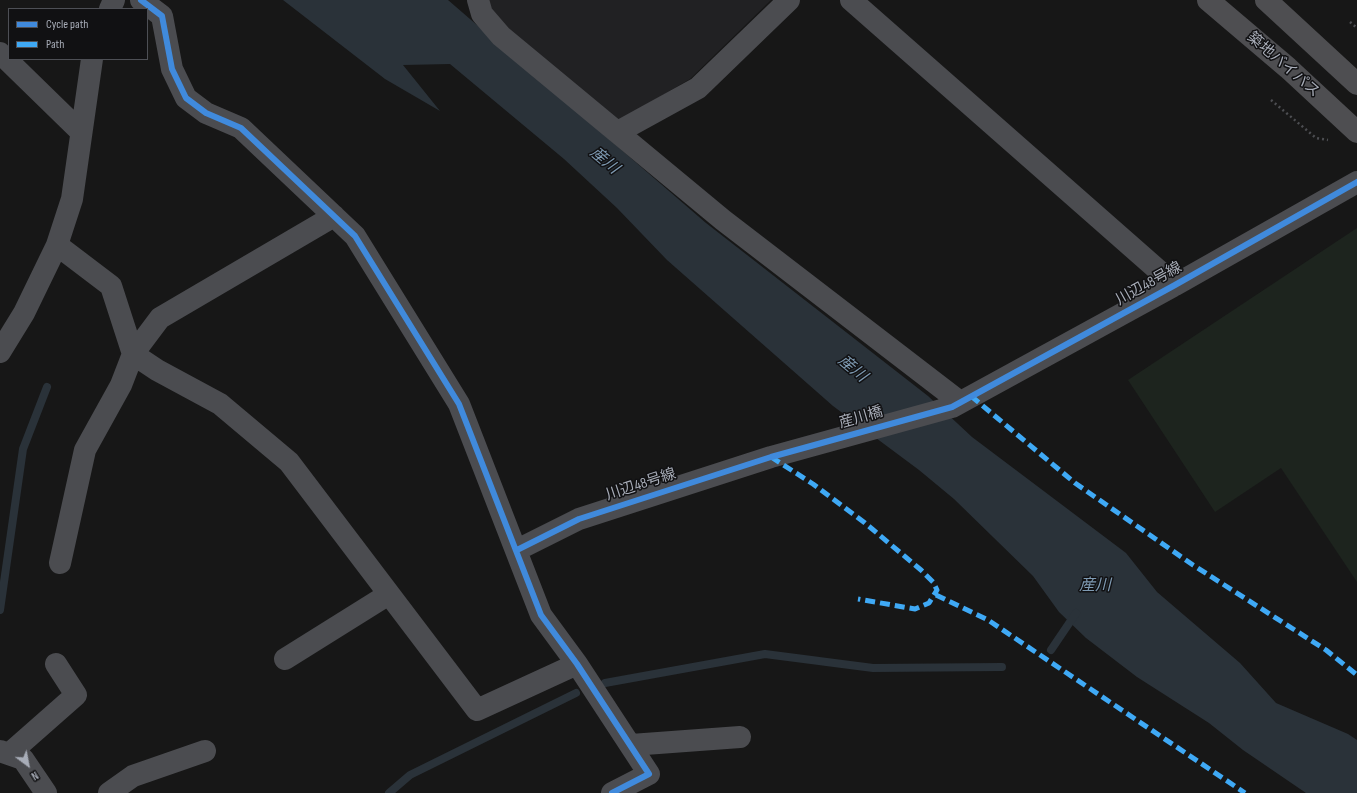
<!DOCTYPE html>
<meta charset="utf-8">
<style>
body{margin:0}
#map{position:relative;width:1357px;height:793px;overflow:hidden;background:#171717;font-family:"Sofia Sans Condensed",sans-serif}
canvas{display:block}
.legend{position:absolute;left:8px;top:8px;width:140px;height:52px;box-sizing:border-box;background:#111113;border:1px solid #4d4f55;margin:0;padding:5px 7px;list-style:none;font-size:12px;color:#a8adb8}
.legend li{display:flex;align-items:center;gap:8px;height:20px}
.legend b{width:20px;border:1px solid #4d4f55}
.north{position:absolute;left:8px;top:745px;width:40px;height:40px;-webkit-text-stroke:3px #111113;paint-order:stroke;rotate:148deg;font-size:11px;font-weight:700;line-height:16px;text-align:center;color:#a8adb8}
.north::after{content:'';display:block;margin:auto;width:14px;height:18px;background:#a8adb8;clip-path:polygon(50% 0,100% 100%,50% 72%,0 100%)}
</style>
<div id="map">
<canvas width="1357" height="793"></canvas>
<ul class="legend">
<li><b style="height:5px;background:#408adc"></b>Cycle path</li>
<li><b style="height:5px;background:#3fa9f5"></b>Path</li>
</ul>
<div class="north">N</div>
</div>
<script>
const ctx = document.querySelector('canvas').getContext('2d');
ctx.lineJoin = 'round';
function paint(path, color) {
  ctx.fillStyle = color;
  ctx.fill(path, 'evenodd');
}
function shape(rows) {
  const path = new Path2D();
  for (const r of rows) {
    path.moveTo(r[0], r[1]);
    for (let i = 2; i < r.length; i += 2) path.lineTo(r[i], r[i + 1]);
  }
  return path;
}
function stroke(path, color, width, dash) {
  ctx.strokeStyle = color;
  ctx.lineWidth = width;
  ctx.lineCap = dash ? 'butt' : 'round';
  ctx.setLineDash(dash || []);
  ctx.stroke(path);
}
function label(font, color, halo, rows, align = 'center') {
  ctx.font = font + ' "Sofia Sans Condensed","Noto Sans JP",sans-serif';
  ctx.lineWidth = 3;
  ctx.setLineDash([]);
  ctx.textBaseline = 'middle';
  ctx.strokeStyle = halo;
  ctx.fillStyle = color;
  for (const [text, x, y, turn = 0] of rows) {
    ctx.save();
    ctx.translate(x, y);
    ctx.rotate((+turn || 0) * Math.PI / 180);
    ctx.textAlign = isNaN(turn) ? turn : align;
    if (halo) ctx.strokeText(text, 0, 0);
    ctx.fillText(text, 0, 0);
    ctx.restore();
  }
}
paint(shape([
 [488,0,771,0,690,79,617,122,505,28,492,10]
]), '#212123');
paint(shape([
 [1357,228,1357,582,1281,468,1215,512,1128,380]
]), '#1d241e');
paint(shape([
 [283,0,448,0,706,223,928,396,972,437,1126,553,1157,592,1240,663,1276,703,1348,734,1357,740,1357,793,1306,793,1243,750,1209,723,1137,677,1086,638,1059,612,1033,576,954,499,919,470,833,406,667,260,617,208,564,159,450,64,403,65,440,111,385,79]
]), '#2a3239');
stroke(shape([
 [0,610,23,449,47,387],
 [1051,650,1076,613],
 [605,683,765,654,873,668,1002,667],
 [389,793,410,775,576,693]
]), '#2a3239', 8);
stroke(shape([
 [1350,22,1357,28],
 [1271,100,1316,138,1328,140]
]), '#4d4e52', 2.5, [2, 3]);
stroke(shape([
 [141,0,162,16,172,69,186,98,206,113,241,128,355,236,459,404,541,615,577,664,649,774,612,793],
 [478,0,482,14,501,36,723,220,960,402],
 [851,0,1175,285],
 [110,9,114,0],
 [0,53,81,132],
 [618,132,698,88,789,0],
 [57,245,111,286,133,354,157,370,220,404,289,462,477,710,577,664],
 [0,352,24,313,57,245,72,199,92,59],
 [517,550,579,519,771,457,952,407,1175,285,1357,182],
 [60,563,85,450,121,385,133,354,160,318,334,216],
 [285,659,389,594],
 [631,745,740,737],
 [0,751,23,759,46,793],
 [9,754,76,695,56,664],
 [109,793,133,776,205,751]
]), '#4b4c50', 22);
stroke(shape([
 [1208,0,1288,68,1357,132],
 [1266,0,1357,84]
]), '#4e4e51', 22);
stroke(shape([
 [971,396,1075,483,1193,565,1326,650,1357,675],
 [771,457,813,484,865,523,921,570,933,582,937,590,929,603,915,609,858,599],
 [936,595,988,620,1245,793]
]), '#3fa9f5', 5, [10, 5]);
stroke(shape([
 [141,0,162,16,172,69,186,98,206,113,241,128,355,236,459,404,541,615,577,664,649,774,612,793],
 [517,550,579,519,771,457,952,407,1175,285,1357,182]
]), '#408adc', 6);
label('15px', '#a8adb8', '#111113', [
 ["築地バイパス",1283,65,41],
 ["川辺48号線",1149,284,-29],
 ["産川橋",861,418,-16],
 ["川辺48号線",641,485,-18]
]);
label('italic 16px', '#7f9bb3', '#111113', [
 ["産川",604,161,40],
 ["産川",852,369,40],
 ["産川",1095,586]
]);
</script>
